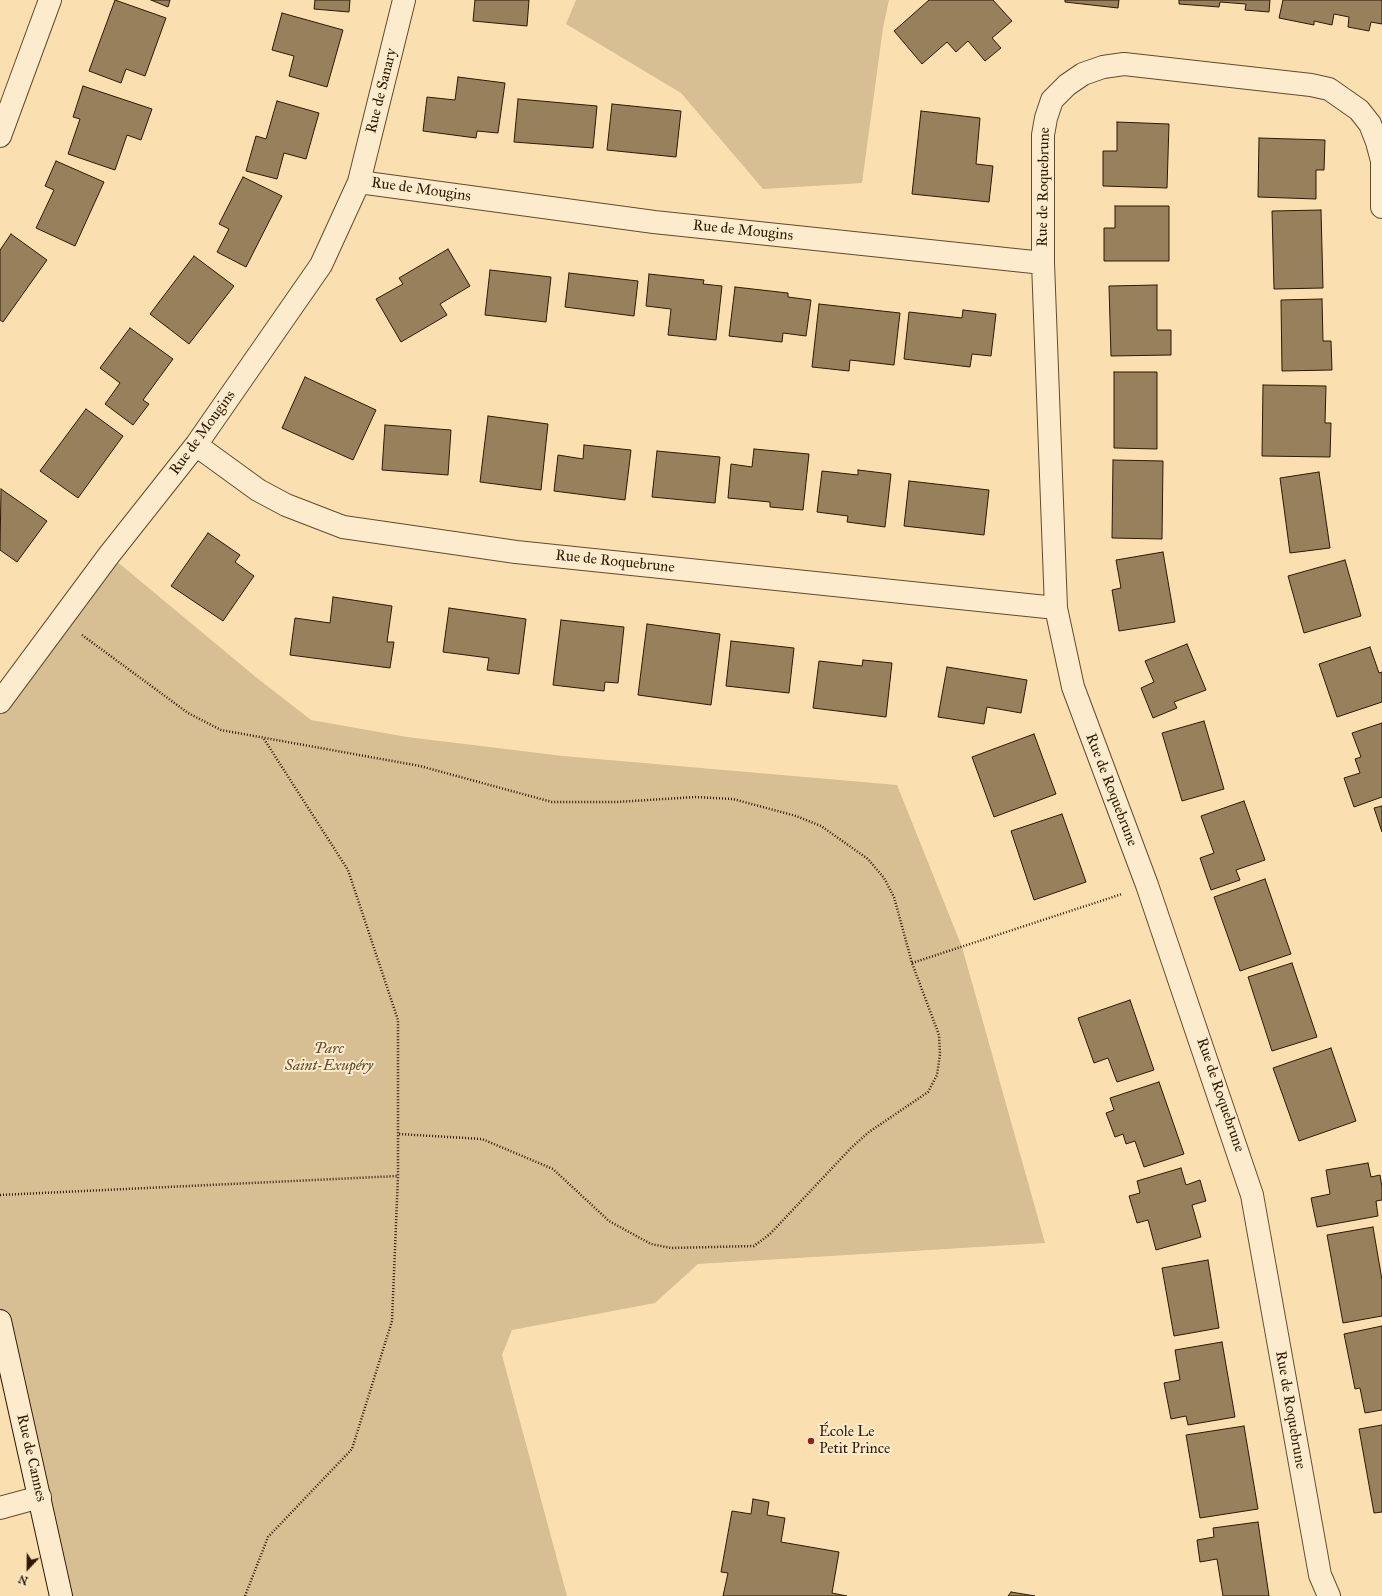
<!DOCTYPE html>
<meta charset="utf-8">
<style>
body{margin:0}
#map{position:relative;width:1382px;height:1596px;overflow:hidden;background:#fae0b1;font-family:"IM FELL Great Primer",serif}
canvas{display:block}
.north{position:absolute;left:8px;top:1548px;width:40px;height:40px;-webkit-text-stroke:3px #fcebcc;paint-order:stroke;rotate:202deg;font-size:11px;font-weight:700;line-height:16px;text-align:center;color:#2e1900}
.north::after{content:'';display:block;margin:auto;width:14px;height:18px;background:#2e1900;clip-path:polygon(50% 0,100% 100%,50% 72%,0 100%)}
</style>
<div id="map">
<canvas width="1382" height="1596"></canvas>
<div class="north">N</div>
</div>
<script>
const ctx = document.querySelector('canvas').getContext('2d');
ctx.lineJoin = 'round';
function paint(path, color) {
  ctx.fillStyle = color;
  ctx.fill(path, 'evenodd');
}
function shape(rows) {
  const path = new Path2D();
  for (const r of rows) {
    path.moveTo(r[0], r[1]);
    for (let i = 2; i < r.length; i += 2) path.lineTo(r[i], r[i + 1]);
  }
  return path;
}
function stroke(path, color, width, dash) {
  ctx.strokeStyle = color;
  ctx.lineWidth = width;
  ctx.lineCap = dash ? 'butt' : 'round';
  ctx.setLineDash(dash || []);
  ctx.stroke(path);
}
function label(font, color, halo, rows, align = 'center') {
  ctx.font = font + ' "IM FELL Great Primer",serif';
  ctx.lineWidth = 4;
  ctx.setLineDash([]);
  ctx.textBaseline = 'middle';
  ctx.strokeStyle = halo;
  ctx.fillStyle = color;
  for (const [text, x, y, turn = 0] of rows) {
    ctx.save();
    ctx.translate(x, y);
    ctx.rotate((+turn || 0) * Math.PI / 180);
    ctx.textAlign = isNaN(turn) ? turn : align;
    if (halo) ctx.strokeText(text, 0, 0);
    ctx.fillText(text, 0, 0);
    ctx.restore();
  }
}
paint(shape([
 [576,0,889,0,883,28,862,183,763,189,681,93,566,24],
 [109,555,257,678,311,720,407,737,563,756,897,785,962,947,1045,1243,698,1264,655,1303,512,1330,502,1355,567,1596,61,1596,0,1321,0,702]
]), '#d7be93');
const building = shape([
 [115,0,166,18,145,76,126,69,121,83,89,71,115,0],
 [151,0,170,0,168,7,151,0],
 [315,0,350,0,349,12,314,9,315,0],
 [475,0,529,0,527,26,473,21,475,0],
 [929,0,993,0,1012,21,992,38,1001,48,985,61,968,41,956,52,947,42,922,64,894,31,929,0],
 [1065,0,1119,0,1118,8,1065,2,1065,0],
 [1179,0,1270,0,1269,12,1245,10,1246,4,1220,2,1219,7,1179,4,1179,0],
 [1283,0,1382,0,1382,24,1371,22,1369,31,1348,27,1349,17,1334,14,1332,25,1314,21,1314,25,1279,18,1283,0],
 [282,13,343,30,327,87,289,76,294,56,272,50,282,13],
 [458,77,505,83,498,133,477,131,476,138,423,131,427,97,455,100,458,77],
 [83,86,152,109,141,140,127,135,115,170,68,154,80,119,73,117,83,86],
 [518,99,597,106,593,148,514,142,518,99],
 [277,101,319,113,306,159,284,153,277,179,246,171,256,136,266,139,277,101],
 [612,104,681,111,676,157,607,150,612,104],
 [921,111,980,118,976,164,993,166,989,202,912,194,921,111],
 [1117,122,1169,124,1167,188,1103,186,1103,151,1117,151,1117,122],
 [1259,138,1325,140,1324,170,1316,170,1316,199,1258,197,1259,138],
 [56,161,104,182,75,246,36,228,54,190,45,186,56,161],
 [243,177,282,196,246,267,217,252,229,229,219,224,243,177],
 [1115,206,1169,206,1169,261,1104,261,1104,228,1115,228,1115,206],
 [1321,210,1323,288,1274,289,1272,211,1321,210],
 [11,234,47,260,3,322,0,320,0,250,11,234],
 [448,249,470,286,440,304,447,315,401,342,376,299,403,284,399,278,448,249],
 [194,256,234,286,189,344,150,314,194,256],
 [490,270,551,277,546,322,485,315,490,270],
 [569,273,638,281,634,316,565,307,569,273],
 [649,274,704,280,703,284,722,286,716,340,668,335,671,309,646,306,649,274],
 [1157,285,1157,330,1171,330,1171,355,1111,356,1109,286,1157,285],
 [735,287,788,293,788,297,811,300,806,336,783,333,782,342,729,336,735,287],
 [1322,299,1323,341,1331,341,1332,370,1282,371,1281,300,1322,299],
 [819,304,900,313,894,365,850,360,849,371,812,367,819,304],
 [963,310,996,314,991,356,972,354,970,367,904,359,909,312,962,318,963,310],
 [130,328,173,359,143,400,149,404,133,425,105,404,120,383,100,368,130,328],
 [1114,372,1157,372,1157,449,1114,448,1114,372],
 [305,377,376,410,353,460,282,428,305,377],
 [1263,385,1326,386,1325,423,1331,423,1330,457,1262,456,1263,385],
 [86,409,123,436,78,498,40,471,86,409],
 [488,416,548,424,541,490,480,482,488,416],
 [385,425,451,430,448,475,382,470,385,425],
 [584,445,631,450,625,500,554,491,558,455,583,459,584,445],
 [754,449,809,454,803,510,770,507,770,502,728,498,731,464,752,467,754,449],
 [657,451,720,457,715,503,652,497,657,451],
 [1113,460,1163,461,1162,539,1112,538,1113,460],
 [858,470,891,474,885,527,847,522,848,516,817,512,822,471,858,475,858,470],
 [1319,472,1330,548,1290,553,1280,478,1319,472],
 [909,481,989,490,984,535,904,526,909,481],
 [1,489,47,521,17,562,0,550,1,489],
 [208,533,240,555,235,562,254,576,223,621,171,586,208,533],
 [1163,552,1175,622,1119,631,1112,590,1121,588,1116,560,1163,552],
 [1345,560,1361,616,1304,633,1288,576,1345,560],
 [333,597,392,606,387,642,394,642,390,668,290,655,295,618,330,623,333,597],
 [449,608,526,619,519,674,487,670,489,658,443,652,449,608],
 [561,620,624,627,618,683,605,682,604,691,553,685,561,620],
 [647,624,720,634,711,705,638,695,647,624],
 [731,641,794,648,789,693,726,686,731,641],
 [1187,644,1206,690,1174,702,1177,708,1153,718,1141,688,1154,682,1145,661,1187,644],
 [1370,647,1379,673,1382,672,1382,702,1337,717,1319,664,1370,647],
 [863,660,892,663,886,717,813,708,819,661,862,666,863,660],
 [947,667,1027,680,1021,713,987,707,984,724,938,717,947,667],
 [1204,721,1224,789,1182,801,1162,733,1204,721],
 [1382,723,1382,797,1354,807,1344,778,1360,773,1355,759,1361,757,1352,733,1382,723],
 [1034,734,1056,794,994,817,972,757,1034,734],
 [1244,801,1265,860,1236,870,1240,880,1211,890,1200,858,1214,853,1201,816,1244,801],
 [1382,806,1382,832,1374,808,1382,806],
 [1062,814,1086,882,1034,900,1011,831,1062,814],
 [1265,879,1291,954,1240,971,1214,897,1265,879],
 [1292,963,1317,1037,1272,1051,1248,977,1292,963],
 [1130,1000,1154,1070,1117,1082,1108,1058,1094,1063,1078,1018,1130,1000],
 [1331,1048,1356,1121,1299,1141,1273,1068,1331,1048],
 [1159,1082,1184,1154,1144,1167,1135,1141,1126,1144,1123,1134,1115,1137,1106,1113,1114,1110,1110,1098,1159,1082],
 [1368,1163,1371,1177,1380,1175,1382,1187,1382,1200,1376,1201,1378,1216,1317,1227,1311,1198,1330,1194,1326,1170,1368,1163],
 [1181,1168,1186,1185,1200,1180,1206,1201,1192,1205,1201,1237,1156,1250,1148,1220,1137,1223,1129,1196,1140,1193,1137,1181,1181,1168],
 [1373,1227,1382,1280,1382,1316,1343,1323,1327,1235,1373,1227],
 [1208,1260,1219,1328,1174,1336,1162,1268,1208,1260],
 [1382,1326,1382,1410,1365,1413,1360,1388,1355,1389,1344,1334,1382,1326],
 [1222,1342,1235,1417,1188,1425,1186,1416,1171,1419,1164,1383,1180,1380,1175,1350,1222,1342],
 [1382,1425,1382,1512,1374,1513,1359,1429,1382,1425],
 [1244,1426,1258,1509,1200,1518,1186,1435,1244,1426],
 [753,1499,769,1502,767,1515,785,1518,781,1542,839,1552,832,1593,847,1596,723,1596,728,1573,721,1572,732,1511,751,1514,753,1499],
 [1258,1522,1269,1596,1223,1596,1217,1559,1200,1562,1197,1540,1214,1537,1213,1528,1258,1522],
 [1011,1592,1035,1596,1008,1596,1011,1592]
]);
paint(building, '#98805c');
stroke(building, '#2e1900', 1);
const street = shape([
 [0,136,50,0],
 [359,182,654,222,1043,263],
 [196,445,258,490,286,505,343,527,516,552,1056,608],
 [0,702,109,555,196,445,321,265,359,182,404,0],
 [0,1508,40,1497],
 [1329,1596,1320,1575,1252,1195,1147,885,1073,687,1056,608,1043,263,1043,135,1046,118,1052,100,1067,85,1083,74,1103,67,1124,64,1311,85,1329,89,1359,110,1370,124,1377,142,1382,161,1382,207]
]);
const secondary = shape([
 [0,1321,61,1596]
]);
stroke(street, '#614b2c', 24);
stroke(secondary, '#2e1900', 24);
stroke(shape([
 [82,635,188,713,221,730,420,766,552,802,617,802,695,797,733,799,796,816,821,826,868,859,884,878,894,897,912,963,939,1035,940,1054,937,1075,928,1092,869,1132,851,1148,770,1234,754,1246,671,1248,651,1244,609,1221,553,1169,482,1139,399,1134],
 [912,963,1122,894],
 [0,1195,398,1176],
 [245,1596,268,1537,352,1449,392,1321,398,1176,398,1020,348,870,264,739]
]), '#2e1900', 2.5, [1, 2]);
stroke(street, '#fcebcc', 22);
stroke(secondary, '#fcebcc', 22);
for (const [x, y, r, color] of [
 [811,1441,4,"#8f2418"]
]) {
  const dot = new Path2D();
  dot.arc(x, y, r, 0, 2 * Math.PI);
  ctx.fillStyle = color;
  ctx.fill(dot);
  stroke(dot, '#fcebcc', 1.5);
}
label('15px', '#2e1900', '#fcebcc', [
 ["Rue de Sanary",382,91,-76],
 ["Rue de Roquebrune",1044,187,-89],
 ["Rue de Mougins",421,190,8],
 ["Rue de Mougins",743,231,6],
 ["Rue de Mougins",203,433,-54],
 ["Rue de Roquebrune",615,562,6],
 ["Rue de Roquebrune",1111,790,69],
 ["Rue de Roquebrune",1220,1095,71],
 ["Rue de Roquebrune",1290,1410,80],
 ["Rue de Cannes",31,1458,77]
]);
label('italic 15px', '#614b2c', '#fcebcc', [
 ["Parc",329,1049],
 ["Saint-Exupéry",329,1066]
]);
label('15px', '#2e1900', '#fcebcc', [
 ["École Le",819,1432],
 ["Petit Prince",819,1449]
], 'left');
</script>
